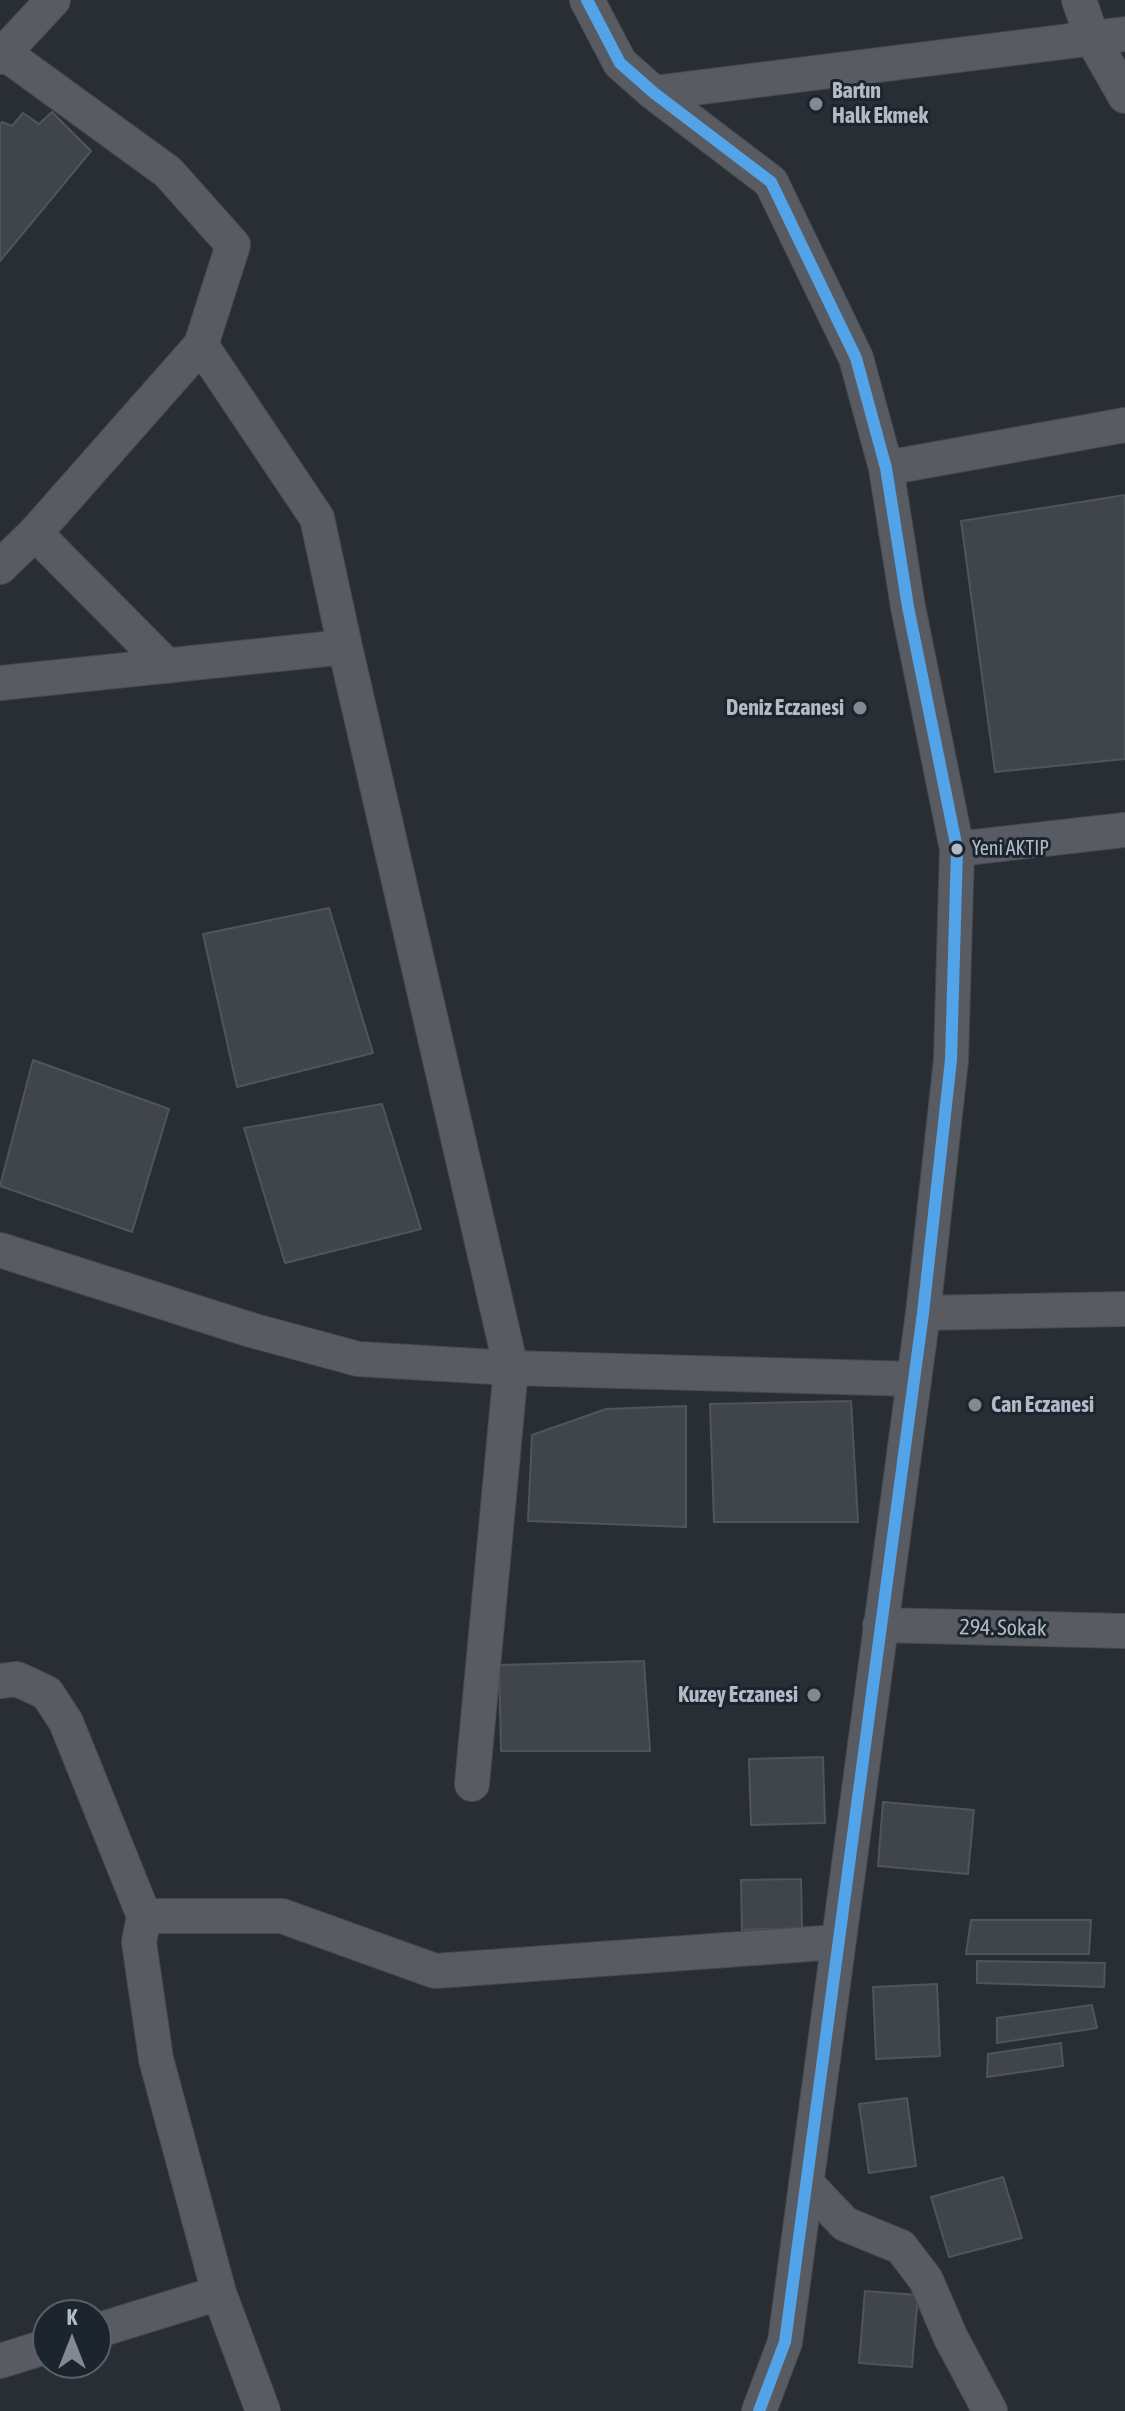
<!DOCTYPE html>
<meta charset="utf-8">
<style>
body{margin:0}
#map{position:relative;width:1125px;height:2411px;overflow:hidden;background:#282e34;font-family:"Asap Condensed",sans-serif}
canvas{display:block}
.north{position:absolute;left:32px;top:2299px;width:80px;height:80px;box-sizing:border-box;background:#1c252e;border:2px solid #58616a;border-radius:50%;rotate:0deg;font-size:22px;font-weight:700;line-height:32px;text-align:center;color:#b2bac5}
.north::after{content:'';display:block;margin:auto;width:28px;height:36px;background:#828992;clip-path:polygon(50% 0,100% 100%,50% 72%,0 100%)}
</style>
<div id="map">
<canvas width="1125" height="2411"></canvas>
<div class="north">K</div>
</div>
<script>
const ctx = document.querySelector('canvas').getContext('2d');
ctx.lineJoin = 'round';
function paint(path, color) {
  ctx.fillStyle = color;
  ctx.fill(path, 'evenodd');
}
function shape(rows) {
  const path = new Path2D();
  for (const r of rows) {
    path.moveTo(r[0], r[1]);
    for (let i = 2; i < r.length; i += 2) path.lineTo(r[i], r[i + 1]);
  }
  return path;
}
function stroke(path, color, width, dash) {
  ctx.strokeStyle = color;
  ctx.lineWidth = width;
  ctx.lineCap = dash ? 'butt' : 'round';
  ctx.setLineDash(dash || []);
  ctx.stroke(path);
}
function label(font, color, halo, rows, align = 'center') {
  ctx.font = font + ' "Asap Condensed",sans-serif';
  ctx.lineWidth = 6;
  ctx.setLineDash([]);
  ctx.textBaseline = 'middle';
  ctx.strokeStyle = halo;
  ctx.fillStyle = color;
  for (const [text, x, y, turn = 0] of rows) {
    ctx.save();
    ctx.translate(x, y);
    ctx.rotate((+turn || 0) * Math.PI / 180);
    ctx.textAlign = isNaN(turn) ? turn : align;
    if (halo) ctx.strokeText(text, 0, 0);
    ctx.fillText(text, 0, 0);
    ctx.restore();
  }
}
const building = shape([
 [52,112,91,151,0,261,0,124,2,122,12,126,23,113,39,124,52,112],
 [1125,495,1125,759,995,772,961,521,1125,495],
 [329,908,373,1053,237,1087,203,934,329,908],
 [33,1060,169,1109,132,1232,0,1186,33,1060],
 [382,1104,421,1229,285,1263,244,1128,382,1104],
 [851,1401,858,1522,714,1522,710,1404,851,1401],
 [686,1406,686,1527,528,1521,532,1435,606,1409,686,1406],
 [644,1661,650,1751,501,1751,499,1665,644,1661],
 [823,1757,825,1823,751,1825,749,1759,823,1757],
 [883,1802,974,1810,968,1874,878,1866,883,1802],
 [801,1879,802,1928,742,1930,741,1880,801,1879],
 [971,1920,1091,1920,1089,1954,966,1954,971,1920],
 [977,1961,1105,1963,1104,1987,977,1983,977,1961],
 [937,1984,940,2056,876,2059,873,1987,937,1984],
 [1092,2005,1097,2028,997,2043,997,2018,1092,2005],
 [1061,2043,1063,2066,987,2077,988,2054,1061,2043],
 [907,2098,916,2166,869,2173,859,2104,907,2098],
 [1003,2177,1022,2238,949,2257,931,2197,1003,2177],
 [865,2291,918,2295,912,2367,859,2363,865,2291]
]);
paint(building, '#40454b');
stroke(building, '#50555b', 2);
const street = shape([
 [587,0,620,63,654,93,771,182,856,358,886,468,908,607,957,849,951,1060,923,1313,785,2342,759,2411],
 [1079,0,1092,38,1125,96],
 [0,57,53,0],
 [654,93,1125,34],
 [201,345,317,518,345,647],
 [886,468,1125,425],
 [35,533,167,666],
 [0,567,35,533,201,345,233,245,168,172,4,53],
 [0,683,345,647,511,1368,472,1784],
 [957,849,1125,830],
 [0,1250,251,1330,358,1359,511,1368,914,1379],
 [923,1313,1125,1309],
 [880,1625,1125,1631],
 [0,1681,17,1679,47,1693,66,1722,144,1916,139,1942,156,2059,219,2293,263,2411],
 [144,1916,282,1916,435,1971,837,1942],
 [806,2183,845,2224,901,2247,926,2280,951,2338,990,2411],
 [96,2331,219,2293],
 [0,2361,48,2346]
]);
stroke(street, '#464a4f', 36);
stroke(street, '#585c62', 34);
stroke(shape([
 [587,0,620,63,654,93,771,182,856,358,886,468,908,607,957,849,951,1060,923,1313,785,2342,759,2411]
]), '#53a3e8', 12);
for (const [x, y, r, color] of [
 [816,104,8,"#828992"],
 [860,708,8,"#828992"],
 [957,849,7,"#b2bac5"],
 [975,1405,8,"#828992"],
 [814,1695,8,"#828992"]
]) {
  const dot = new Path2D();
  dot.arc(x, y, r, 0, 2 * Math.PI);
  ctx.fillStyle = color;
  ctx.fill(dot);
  stroke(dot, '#1c252e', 3);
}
label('20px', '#b2bac5', '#1c252e', [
 ["Yeni AKTIP",972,849]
], 'left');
label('bold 22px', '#b2bac5', '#1c252e', [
 ["Bartın",832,91],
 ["Halk Ekmek",832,116],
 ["Deniz Eczanesi",844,708,"right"],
 ["Can Eczanesi",991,1405],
 ["Kuzey Eczanesi",798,1695,"right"]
], 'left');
label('22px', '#b2bac5', '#1c252e', [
 ["294. Sokak",1003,1628,1]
]);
</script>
